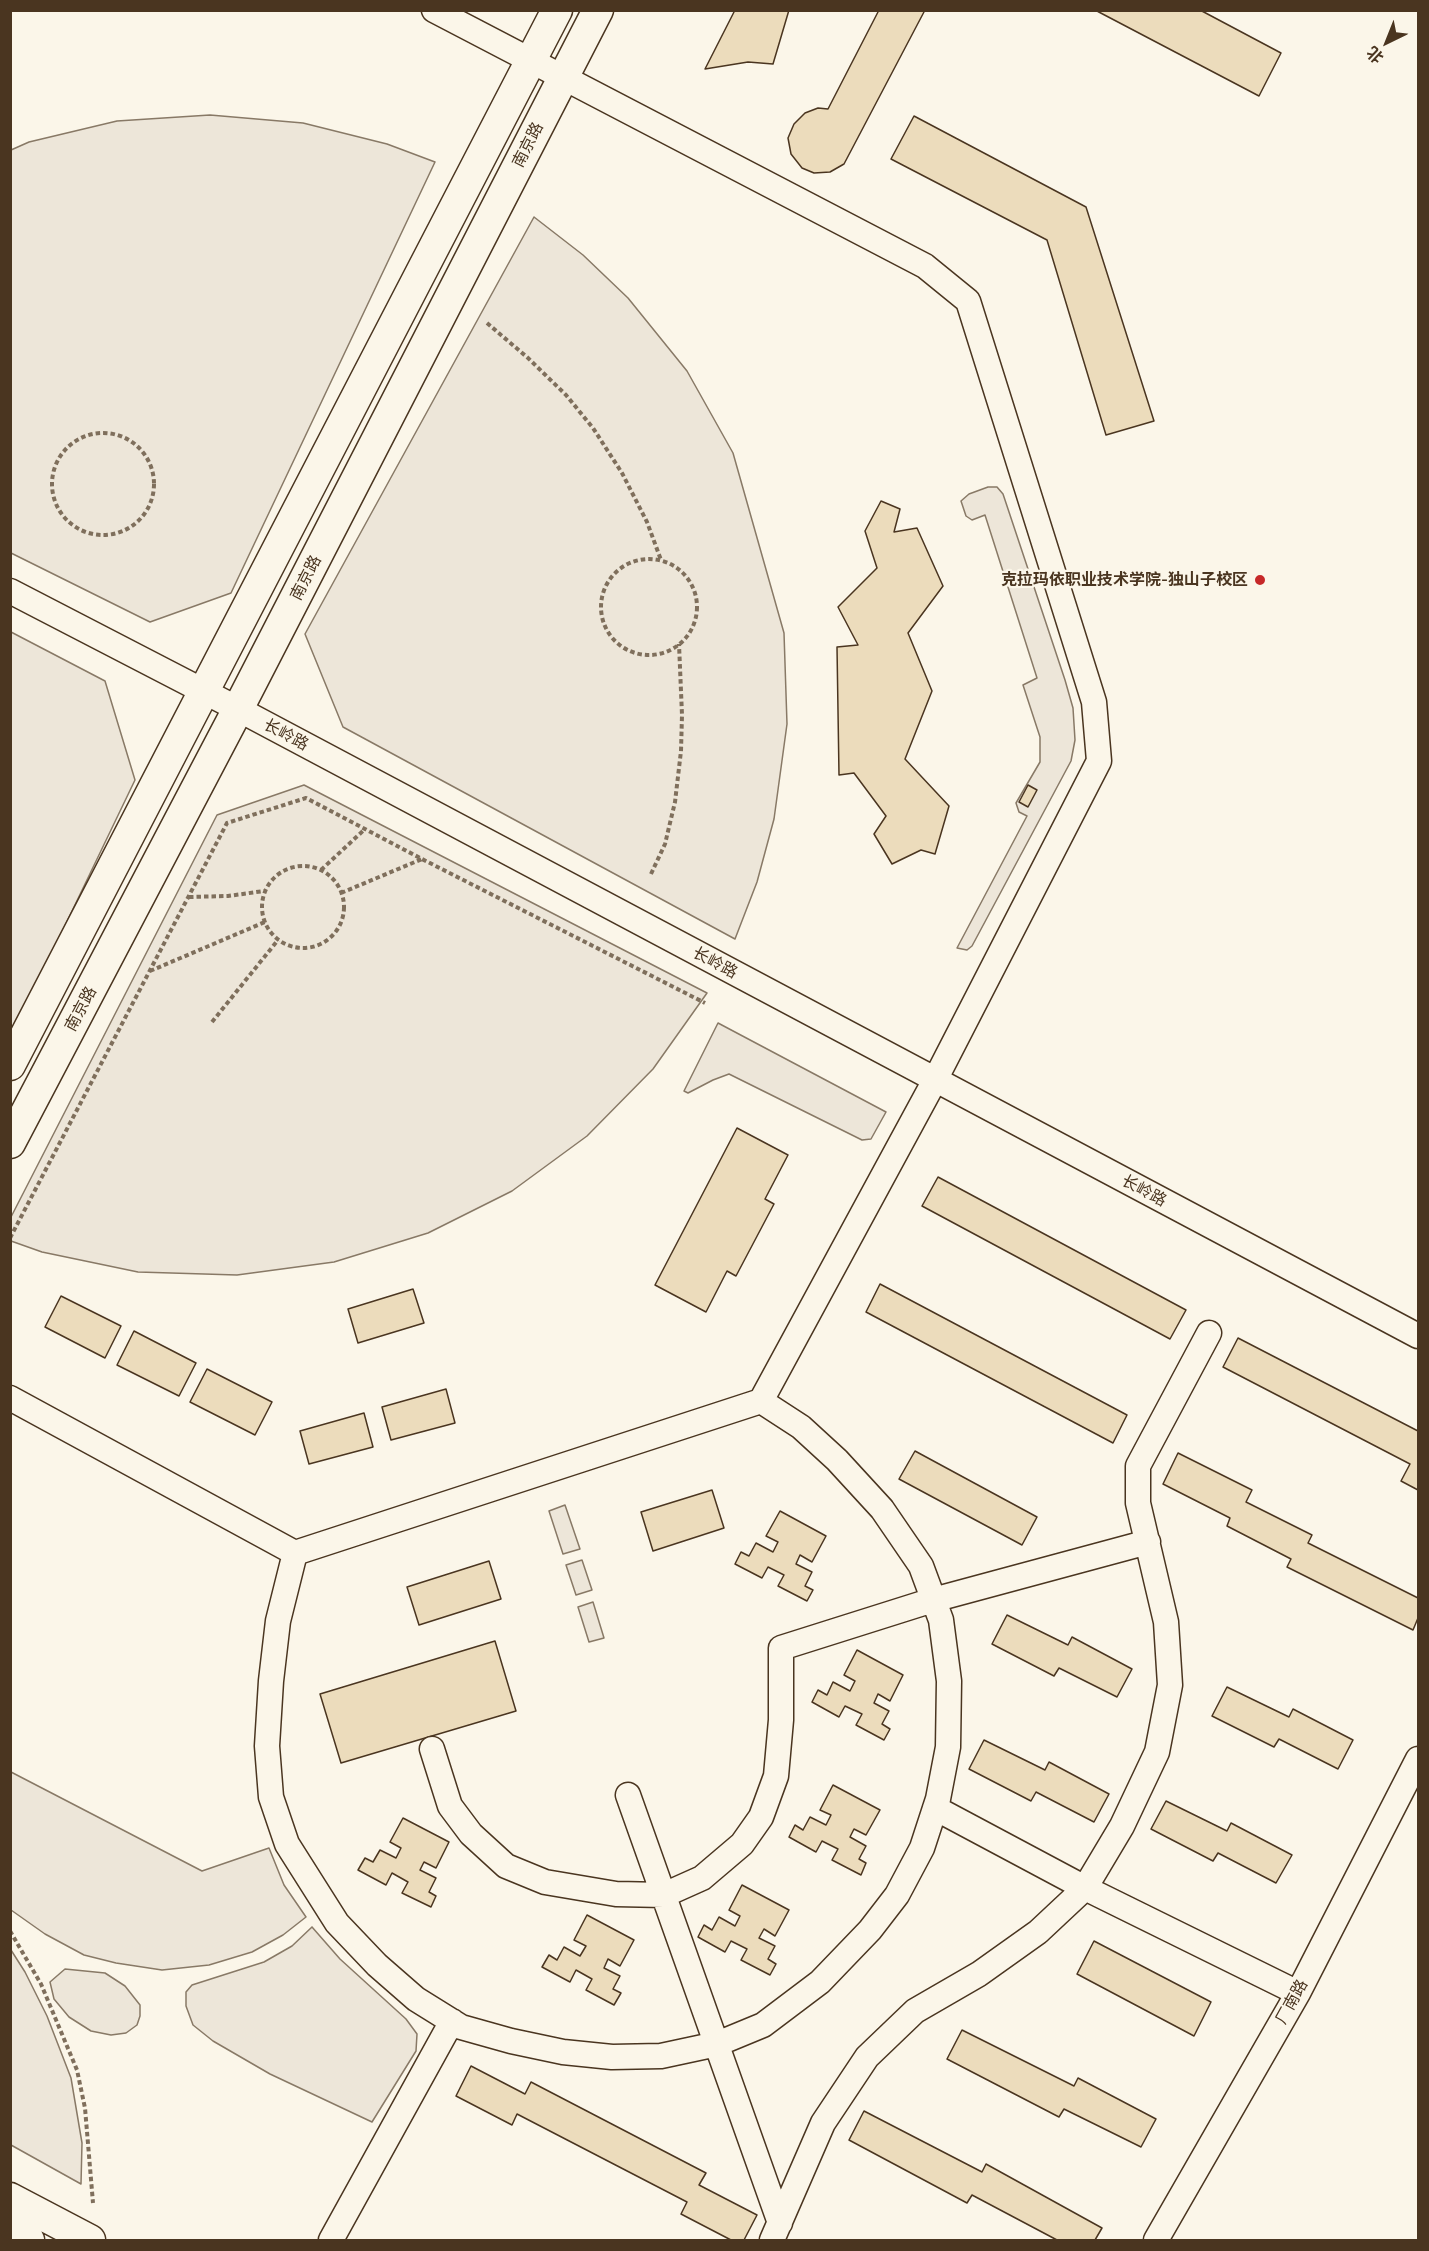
<!DOCTYPE html>
<meta charset="utf-8">
<style>
body{margin:0}
#map{position:relative;width:1429px;height:2251px;overflow:hidden;background:#fbf6e9;font-family:Mulish,"Noto Sans SC",sans-serif}
canvas{display:block}
.frame{position:absolute;inset:0;border:12px solid #4a3520;pointer-events:none}
.north{position:absolute;left:1357px;top:12px;width:60px;height:60px;-webkit-text-stroke:4px #fbf6e9;paint-order:stroke;rotate:223deg;font-size:16px;font-weight:700;line-height:24px;text-align:center;color:#4a3520}
.north::after{content:'';display:block;margin:auto;width:21px;height:27px;background:#4a3520;clip-path:polygon(50% 0,100% 100%,50% 72%,0 100%)}
</style>
<div id="map">
<canvas width="1429" height="2251"></canvas>
<div class="frame"></div>
<div class="north">北</div>
</div>
<script>
const ctx = document.querySelector('canvas').getContext('2d');
ctx.lineJoin = 'round';
function paint(path, color) {
  ctx.fillStyle = color;
  ctx.fill(path, 'evenodd');
}
function shape(rows) {
  const path = new Path2D();
  for (const r of rows) {
    if (r.length === 3) {
      path.moveTo(r[0] + r[2], r[1]);
      path.arc(r[0], r[1], r[2], 0, 2 * Math.PI);
      continue;
    }
    path.moveTo(r[0], r[1]);
    for (let i = 2; i < r.length; i += 2) path.lineTo(r[i], r[i + 1]);
  }
  return path;
}
function stroke(path, color, width, dash) {
  ctx.strokeStyle = color;
  ctx.lineWidth = width;
  ctx.lineCap = dash ? 'butt' : 'round';
  ctx.setLineDash(dash || []);
  ctx.stroke(path);
}
function label(font, color, halo, rows, align = 'center') {
  ctx.font = font + ' Mulish,"Noto Sans SC",sans-serif';
  ctx.lineWidth = 4.5;
  ctx.setLineDash([]);
  ctx.textBaseline = 'middle';
  ctx.strokeStyle = halo;
  ctx.fillStyle = color;
  for (const [text, x, y, turn = 0] of rows) {
    ctx.save();
    ctx.translate(x, y);
    ctx.rotate((+turn || 0) * Math.PI / 180);
    ctx.textAlign = isNaN(turn) ? turn : align;
    if (halo) ctx.strokeText(text, 0, 0);
    ctx.fillText(text, 0, 0);
    ctx.restore();
  }
}
const green = shape([
 [210,115,303,123,387,144,435,162,231,593,150,622,11,553,11,150,29,142,117,121,210,115],
 [534,217,583,255,628,298,687,371,733,453,784,633,787,724,774,819,757,882,735,939,343,727,305,634,534,217],
 [988,487,997,487,1003,494,1065,680,1073,708,1075,740,1071,761,972,946,967,950,957,948,1027,816,1019,812,1016,803,1040,762,1040,737,1023,685,1037,678,985,515,972,520,966,516,961,501,969,494,988,487],
 [11,632,105,681,135,780,11,1038,11,632],
 [304,785,707,993,653,1069,587,1136,512,1191,428,1233,334,1262,237,1275,138,1272,42,1252,11,1241,11,1217,217,815,304,785],
 [718,1023,886,1112,871,1139,862,1140,729,1074,713,1080,688,1093,684,1091,718,1023],
 [565,1505,580,1549,563,1554,549,1511,565,1505],
 [582,1560,592,1590,576,1595,566,1565,582,1560],
 [593,1602,604,1638,589,1642,578,1607,593,1602],
 [11,1772,202,1871,269,1848,284,1885,306,1917,283,1935,252,1952,209,1965,162,1970,116,1963,84,1955,45,1934,11,1910,11,1772],
 [312,1927,340,1959,406,2019,417,2034,416,2051,372,2122,270,2074,213,2041,193,2025,186,2006,186,1992,192,1985,264,1962,292,1946,312,1927],
 [11,1950,25,1972,47,2016,71,2078,82,2143,81,2184,11,2145,11,1950],
 [65,1969,105,1973,125,1986,140,2005,140,2016,137,2025,126,2033,111,2035,91,2031,69,2017,54,1999,50,1982,65,1969]
]);
paint(green, '#ede6d9');
stroke(green, '#887966', 1.5);
const building = shape([
 [735,10,789,10,773,64,748,62,705,69,735,10],
 [879,10,925,10,844,164,830,172,814,173,802,168,791,154,788,138,794,124,805,113,818,108,828,109,879,10],
 [1095,10,1200,10,1281,53,1259,96,1095,10],
 [914,116,1086,207,1154,421,1106,435,1047,240,891,159,914,116],
 [881,501,900,509,894,532,917,528,943,586,908,633,932,691,905,759,949,806,935,854,921,850,892,864,874,834,886,816,854,773,839,775,837,647,858,645,838,607,877,568,865,531,881,501],
 [1028,785,1037,790,1028,807,1019,802,1028,785],
 [737,1128,788,1155,765,1199,774,1204,736,1276,727,1271,706,1312,655,1285,737,1128],
 [938,1177,1186,1310,1170,1339,922,1206,938,1177],
 [880,1284,1127,1415,1113,1443,866,1312,880,1284],
 [413,1289,424,1323,358,1343,348,1309,413,1289],
 [61,1296,121,1326,105,1358,45,1327,61,1296],
 [134,1331,196,1363,179,1396,117,1365,134,1331],
 [1238,1338,1418,1431,1418,1490,1401,1481,1410,1464,1223,1367,1238,1338],
 [207,1369,272,1402,255,1435,190,1402,207,1369],
 [446,1389,455,1423,391,1440,382,1407,446,1389],
 [364,1413,373,1447,309,1464,300,1431,364,1413],
 [915,1451,1037,1517,1022,1545,899,1479,915,1451],
 [1178,1453,1252,1490,1246,1502,1312,1535,1308,1543,1418,1598,1418,1618,1413,1630,1287,1567,1291,1559,1227,1526,1230,1518,1163,1484,1178,1453],
 [712,1490,724,1528,653,1551,641,1512,712,1490],
 [780,1511,826,1536,812,1562,800,1555,796,1564,812,1572,805,1586,813,1590,807,1601,778,1586,784,1575,768,1567,762,1578,735,1564,741,1552,749,1556,756,1543,773,1552,778,1542,766,1536,780,1511],
 [489,1561,501,1599,419,1625,407,1587,489,1561],
 [1007,1615,1068,1645,1072,1637,1132,1669,1117,1697,1059,1668,1054,1676,992,1644,1007,1615],
 [495,1641,516,1711,341,1763,320,1694,495,1641],
 [857,1650,903,1675,890,1701,878,1694,874,1703,889,1711,882,1724,890,1729,884,1740,856,1725,862,1714,845,1706,839,1717,812,1702,818,1690,827,1695,833,1682,850,1691,855,1681,844,1675,857,1650],
 [1227,1687,1289,1717,1293,1709,1353,1740,1338,1769,1279,1739,1274,1747,1212,1716,1227,1687],
 [984,1740,1045,1770,1049,1762,1109,1794,1094,1822,1036,1792,1031,1801,969,1769,984,1740],
 [833,1785,880,1810,866,1835,854,1829,850,1837,866,1846,859,1859,866,1863,861,1875,832,1860,838,1849,822,1841,816,1852,789,1837,795,1825,803,1830,810,1817,826,1825,831,1815,820,1810,833,1785],
 [1166,1801,1227,1831,1231,1823,1292,1855,1276,1883,1218,1853,1213,1861,1151,1829,1166,1801],
 [403,1818,449,1842,436,1868,424,1862,420,1870,436,1878,429,1892,436,1896,431,1907,402,1893,408,1882,392,1873,386,1885,358,1870,365,1858,373,1862,380,1850,396,1858,401,1848,390,1842,403,1818],
 [742,1885,789,1910,775,1936,764,1929,759,1938,775,1946,768,1959,776,1964,770,1975,741,1960,747,1949,731,1941,725,1952,698,1937,704,1925,712,1930,719,1917,735,1926,740,1916,729,1910,742,1885],
 [587,1915,634,1940,620,1966,608,1959,604,1968,620,1976,613,1989,621,1993,614,2005,586,1990,592,1979,576,1970,570,1982,542,1967,549,1955,557,1960,564,1947,580,1956,586,1946,574,1940,587,1915],
 [1094,1941,1211,2002,1194,2036,1077,1974,1094,1941],
 [962,2030,1074,2086,1078,2078,1156,2119,1141,2147,1064,2109,1059,2117,947,2059,962,2030],
 [471,2066,525,2094,531,2082,706,2173,699,2185,757,2215,744,2240,731,2240,681,2214,687,2202,517,2114,512,2125,456,2096,471,2066],
 [864,2111,982,2172,986,2164,1102,2228,1095,2240,1057,2240,972,2195,967,2203,849,2140,864,2111]
]);
paint(building, '#ecdcbc');
stroke(building, '#4a3520', 1.5);
const minor = shape([
 [10,591,238,709,1418,1336],
 [10,1398,295,1553,761,1401,935,1080,1099,761,1094,702,968,301,925,266,434,10],
 [295,1553,278,1621,271,1681,267,1746,271,1797,287,1844,337,1923,377,1965,416,1999,461,2027,511,2041,563,2052,612,2057,661,2056,717,2044,763,2025,820,1982,870,1930,897,1895,922,1848,938,1799,948,1747,949,1681,941,1620,921,1566,882,1509,837,1460,801,1427,761,1401],
 [432,1749,450,1806,471,1834,506,1866,545,1882,616,1894,664,1895,702,1878,742,1844,761,1817,776,1776,781,1720,781,1648,933,1600,1148,1542],
 [628,1795,780,2223],
 [935,1808,1085,1888,1298,1993],
 [331,2240,452,2021],
 [772,2240,823,2123,867,2057,915,2011,979,1974,1038,1932,1085,1888,1122,1826,1157,1752,1170,1685,1166,1622,1138,1503,1138,1466,1209,1333],
 [1156,2240,1298,1993,1418,1759]
]);
const major = shape([
 [10,1065,557,10],
 [10,1143,238,709,598,10],
 [10,2198,90,2240],
 [10,2231,29,2240]
]);
stroke(minor, '#4a3520', 27);
stroke(major, '#4a3520', 33);
stroke(shape([
 [487,323,528,358,566,395,593,428,622,473,647,522,661,560],
 [103,484,51],
 [649,607,48],
 [303,907,41],
 [321,870,365,829],
 [651,874,665,844,675,802,681,751,682,715,679,644],
 [341,893,422,859],
 [189,897,228,896,264,891],
 [150,971,265,922],
 [212,1022,278,940],
 [10,1238,227,823,306,798,422,859,705,1003],
 [10,1931,41,1984,77,2070,85,2108,93,2203]
]), '#7f6f5c', 4, [4.5, 3]);
stroke(minor, '#fbf6e9', 24);
stroke(major, '#fbf6e9', 30);
for (const [x, y, r, color] of [
 [1260,580,6,"#c62828"]
]) {
  const dot = new Path2D();
  dot.arc(x, y, r, 0, 2 * Math.PI);
  ctx.fillStyle = color;
  ctx.fill(dot);
  stroke(dot, '#fbf6e9', 2);
}
label('16px', '#4a3520', '#fbf6e9', [
 ["南京路",528,145,-63],
 ["南京路",306,578,-63],
 ["长岭路",286,735,28],
 ["长岭路",715,963,28],
 ["南京路",81,1009,-62],
 ["长岭路",1144,1191,28],
 ["厂南路",1292,2002,-61]
]);
label('bold 16px', '#4a3520', '#fbf6e9', [
 ["克拉玛依职业技术学院-独山子校区",1248,580]
], 'right');
</script>
